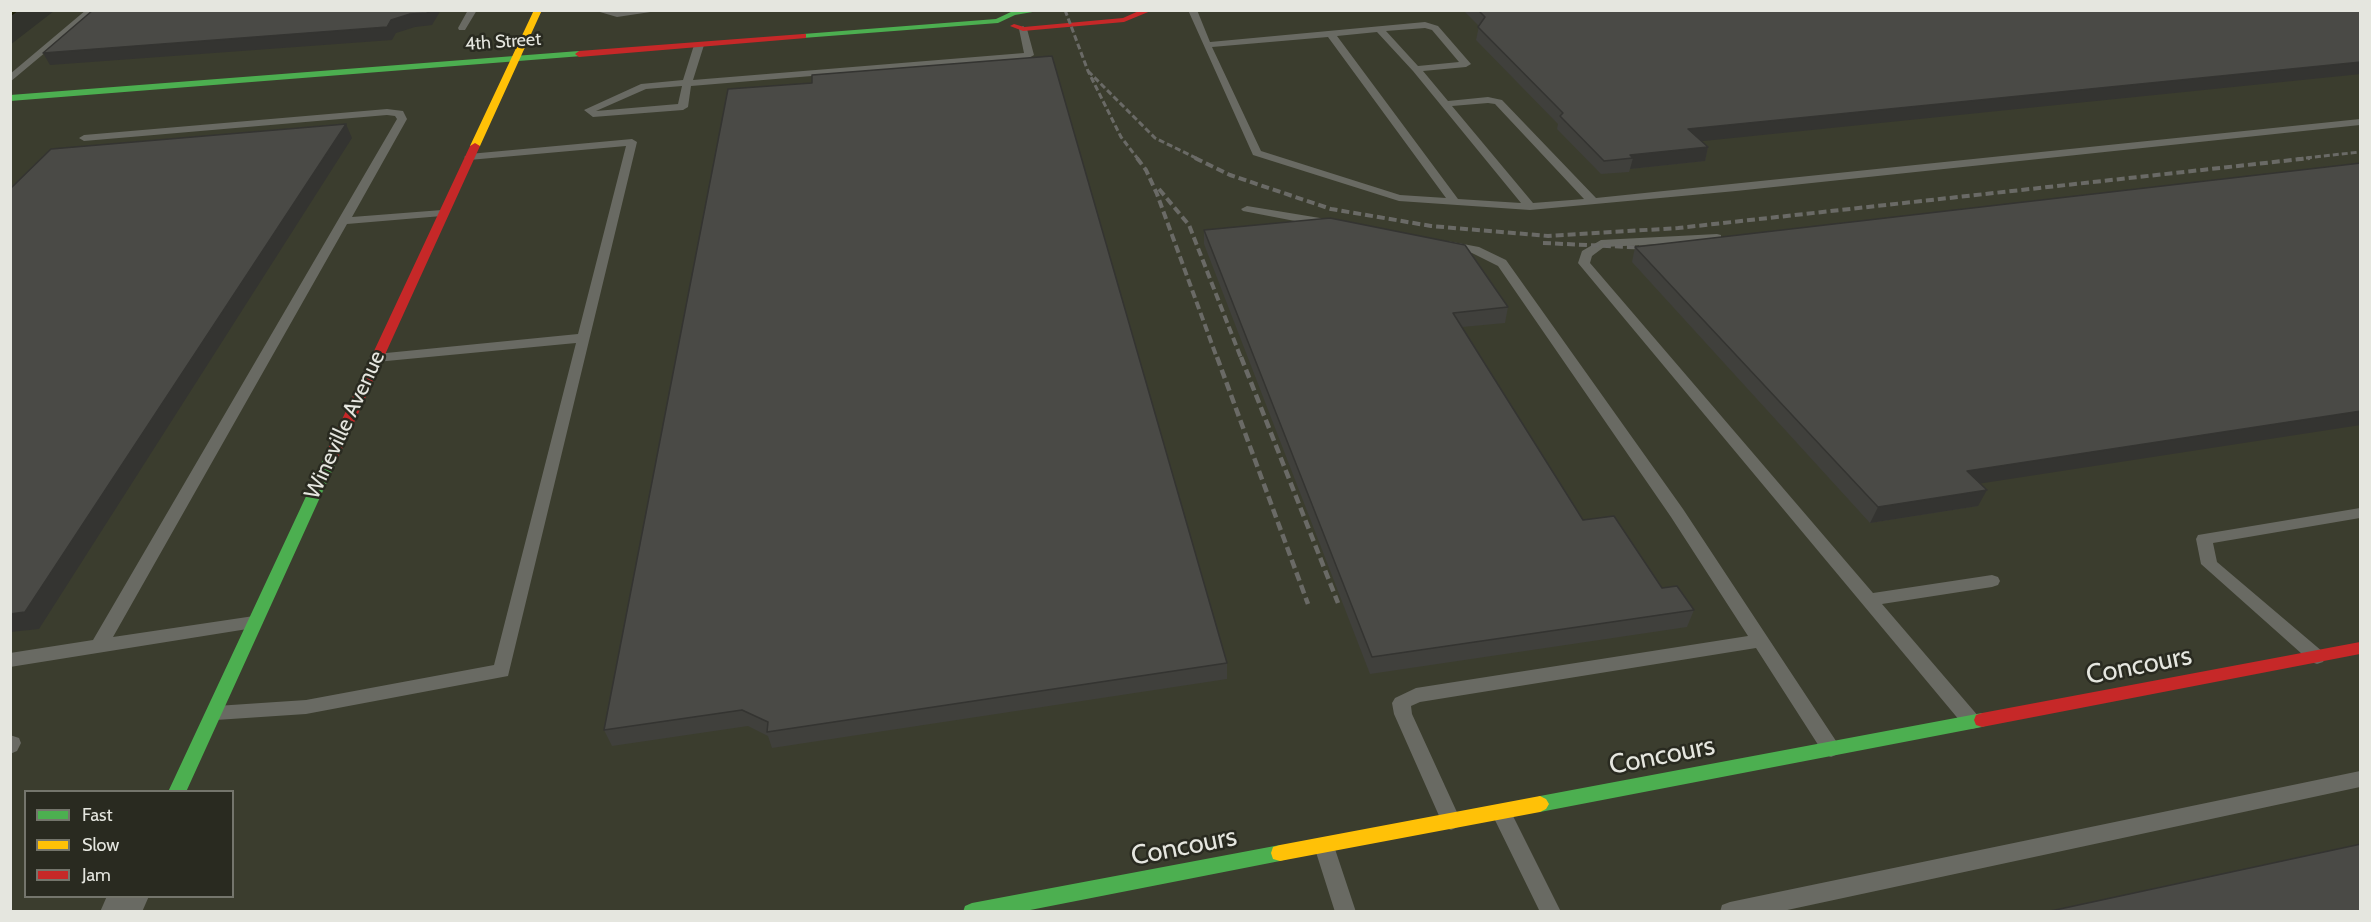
<!DOCTYPE html>
<style>
body{margin:0}
#map{position:relative;width:2371px;height:922px;overflow:hidden;background:#31322c;font-family:Cabin,sans-serif}
canvas{display:block}
.frame{position:absolute;inset:0;border:12px solid #e5e6df;pointer-events:none}
.legend{position:absolute;left:24px;top:790px;width:210px;height:108px;box-sizing:border-box;background:#292a20;border:2px solid #74756c;margin:0;padding:8px 10px;list-style:none;font-size:18px;color:#e5e6df}
.legend li{display:flex;align-items:center;gap:12px;height:30px}
.legend b{width:30px;border:2px solid #74756c}
</style>
<div id="map">
<canvas width="2371" height="922"></canvas>
<div class="frame"></div>
<ul class="legend">
<li><b style="height:8px;background:#4caf50"></b>Fast</li>
<li><b style="height:8px;background:#ffc107"></b>Slow</li>
<li><b style="height:8px;background:#c62828"></b>Jam</li>
</ul>
</div>
<script>
const ctx = document.querySelector('canvas').getContext('2d');
ctx.lineJoin = 'round';
function paint(path, color) {
  ctx.fillStyle = color;
  ctx.fill(path, 'evenodd');
}
function shape(rows) {
  const path = new Path2D();
  for (const r of rows) {
    path.moveTo(r[0], r[1]);
    for (let i = 2; i < r.length; i += 2) path.lineTo(r[i], r[i + 1]);
  }
  return path;
}
function stroke(path, color, width, dash) {
  ctx.strokeStyle = color;
  ctx.lineWidth = width;
  ctx.lineCap = dash ? 'butt' : 'round';
  ctx.setLineDash(dash || []);
  ctx.stroke(path);
}
function label(font, color, halo, rows, align = 'center') {
  ctx.font = font + ' Cabin,sans-serif';
  ctx.lineWidth = 5;
  ctx.setLineDash([]);
  ctx.textBaseline = 'middle';
  ctx.strokeStyle = halo;
  ctx.fillStyle = color;
  for (const [text, x, y, turn = 0] of rows) {
    ctx.save();
    ctx.translate(x, y);
    ctx.rotate((+turn || 0) * Math.PI / 180);
    ctx.textAlign = isNaN(turn) ? turn : align;
    if (halo) ctx.strokeText(text, 0, 0);
    ctx.fillText(text, 0, 0);
    ctx.restore();
  }
}
paint(shape([
 [54,11,2360,11,2360,911,11,912,10,45],
 [26,792,232,792,232,896,26,896]
]), '#3b3d2e');
stroke(shape([
 [10,13,14,10]
]), '#1b1d04', 6);
paint(shape([
 [86,10,96,10,10,82,10,74,86,10],
 [468,10,477,10,465,30,459,30,458,28,468,10],
 [593,10,617,11,664,10,617,17,593,10],
 [1188,10,1197,10,1210,42,1425,22,1438,26,1471,64,1466,67,1423,71,1448,101,1488,97,1502,100,1596,198,2360,119,2360,125,1736,191,1530,210,1399,201,1253,155,1188,10],
 [1425,28,1432,30,1459,62,1418,66,1386,31,1425,28],
 [1377,32,1413,71,1521,203,1458,199,1337,36,1377,32],
 [1328,37,1446,198,1400,195,1261,151,1212,47,1328,37],
 [1488,103,1495,104,1584,199,1533,203,1452,106,1488,103],
 [1023,26,1027,29,1034,55,1029,58,691,86,688,107,683,110,593,117,584,110,641,84,683,80,694,45,699,42,704,45,693,80,1024,53,1019,29,1023,26],
 [682,86,678,104,596,111,646,89,682,86],
 [387,109,403,111,407,119,352,217,442,210,448,213,442,216,347,224,113,637,254,616,260,617,263,622,260,627,10,667,10,653,93,640,397,119,395,116,387,115,84,141,79,138,84,135,387,109],
 [632,139,637,142,508,676,306,714,216,720,209,718,207,713,209,708,216,706,306,700,494,665,576,343,376,362,369,358,376,354,578,334,626,146,469,160,464,157,469,154,632,139],
 [1247,206,1326,219,1332,223,1326,227,1243,211,1241,209,1247,206],
 [1717,234,1721,235,1721,241,1604,247,1592,256,1590,263,1873,593,1992,575,1998,577,2000,581,1998,585,1992,587,1882,604,1979,717,1981,722,1979,727,1972,729,1965,727,1578,263,1582,251,1601,240,1717,234],
 [1447,241,1479,247,1506,260,1683,509,1838,744,1841,749,1838,754,1831,757,1824,754,1756,648,1420,702,1411,706,1412,714,1461,821,1458,827,1451,830,1444,827,1394,714,1392,703,1395,698,1416,688,1748,636,1671,517,1498,266,1472,253,1443,248,1443,242,1447,241],
 [2360,508,2360,518,2213,543,2217,562,2323,652,2326,657,2323,662,2317,664,2311,662,2201,564,2196,539,2198,535,2360,508],
 [10,735,19,738,21,743,17,751,10,754,10,735],
 [2360,771,2360,787,1778,912,1720,912,1722,905,1730,902,2360,771],
 [1501,804,1508,806,1561,912,1540,912,1491,812,1494,806,1501,804],
 [1324,837,1331,840,1334,846,1356,912,1335,912,1314,846,1317,840,1324,837]
]), '#696a63');
paint(shape([
 [107,896,149,896,142,912,100,912,107,896]
]), '#696a63');
paint(shape([
 [1044,10,1015,15,998,23,803,38,799,36,803,34,996,19,1013,11,1044,10],
 [579,51,583,54,582,56,10,101,10,95,579,51],
 [330,456,337,460,186,792,168,792,323,460,330,456],
 [1982,713,1988,715,1990,720,1988,725,1982,727,1540,812,1534,809,1531,804,1534,799,1540,796,1982,713],
 [1280,845,1287,847,1289,853,1287,859,1280,861,1020,912,963,912,965,906,972,903,1280,845]
]), '#4caf50');
paint(shape([
 [534,10,542,10,480,146,472,148,470,146,534,10],
 [1540,796,1546,799,1549,804,1546,809,1540,812,1280,861,1273,859,1271,853,1273,847,1280,845,1540,796]
]), '#ffc107');
paint(shape([
 [1141,10,1153,10,1124,22,1023,31,1010,26,1014,24,1024,27,1123,18,1141,10],
 [803,34,806,34,806,38,579,57,575,54,579,51,803,34],
 [475,143,480,146,337,460,330,464,325,463,323,460,470,146,475,143],
 [2360,642,2360,654,1982,727,1976,725,1974,720,1976,715,1982,713,2360,642]
]), '#c62828');
stroke(shape([
 [1065,10,1088,71,1121,137,1138,159],
 [1088,71,1155,138,1198,159],
 [2297,159,2360,152]
]), '#6a6a66', 3, [6, 3]);
stroke(shape([
 [1137,158,1146,170,1157,194,1217,358],
 [1195,158,1230,175,1331,209,1431,226,1548,236,1678,228,2310,158],
 [1159,189,1189,225,1241,358],
 [1543,243,1651,248]
]), '#6a6a66', 4, [8, 4]);
stroke(shape([
 [1217,357,1308,604],
 [1241,357,1338,603]
]), '#6a6a66', 4.5, [9, 4.5]);
paint(shape([
 [1465,10,2361,10,1701,141,1708,147,1705,161,1630,169,1629,172,1601,174,1557,129,1558,124,1476,40,1479,26,1465,12],
 [812,83,1227,663,1227,679,772,748,768,736,748,726,612,746,604,730],
 [1204,230,1508,307,1505,323,1462,327,1583,520,1662,588,1694,610,1687,627,1370,674,1204,244],
 [1635,247,1980,484,1978,506,1870,523,1632,262]
]), '#40403c');
paint(shape([
 [429,10,441,10,432,25,415,27,396,33,392,40,50,65,43,53,391,20,410,14],
 [2361,62,2361,74,1684,143,1688,129],
 [346,124,352,138,39,629,10,632,10,614],
 [1708,147,1705,161,1630,169,1633,158,1630,155],
 [2361,411,2361,425,1958,487,1967,471],
 [1987,490,1978,506,1870,523,1878,507]
]), '#343431');
const building = shape([
 [93,10,429,10,427,13,410,14,391,20,387,27,43,53,93,10],
 [1478,10,2361,10,2361,62,1688,129,1708,147,1630,155,1633,158,1604,161,1560,116,1563,113,1478,27,1485,17,1478,10],
 [1052,56,1227,663,767,732,768,722,742,710,604,730,728,89,812,83,812,75,1052,56],
 [346,124,25,612,10,614,10,189,51,149,346,124],
 [2361,163,2361,411,1967,471,1987,490,1878,507,1635,247,2361,163],
 [1330,218,1465,245,1508,307,1453,313,1583,520,1614,516,1662,588,1677,586,1694,610,1372,657,1204,230,1330,218],
 [2361,844,2361,912,2046,912,2361,844]
]);
paint(building, '#4a4a46');
stroke(building, '#343431', 1.5);
label('18px', '#e5e6df', '#292a20', [
 ["4th Street",503,42,-4]
]);
label('22px', '#e5e6df', '#292a20', [
 ["Wineville Avenue",345,425,-65]
]);
label('27px', '#e5e6df', '#292a20', [
 ["Concours",2139,666,-11],
 ["Concours",1662,756,-11],
 ["Concours",1184,847,-11]
]);
</script>
